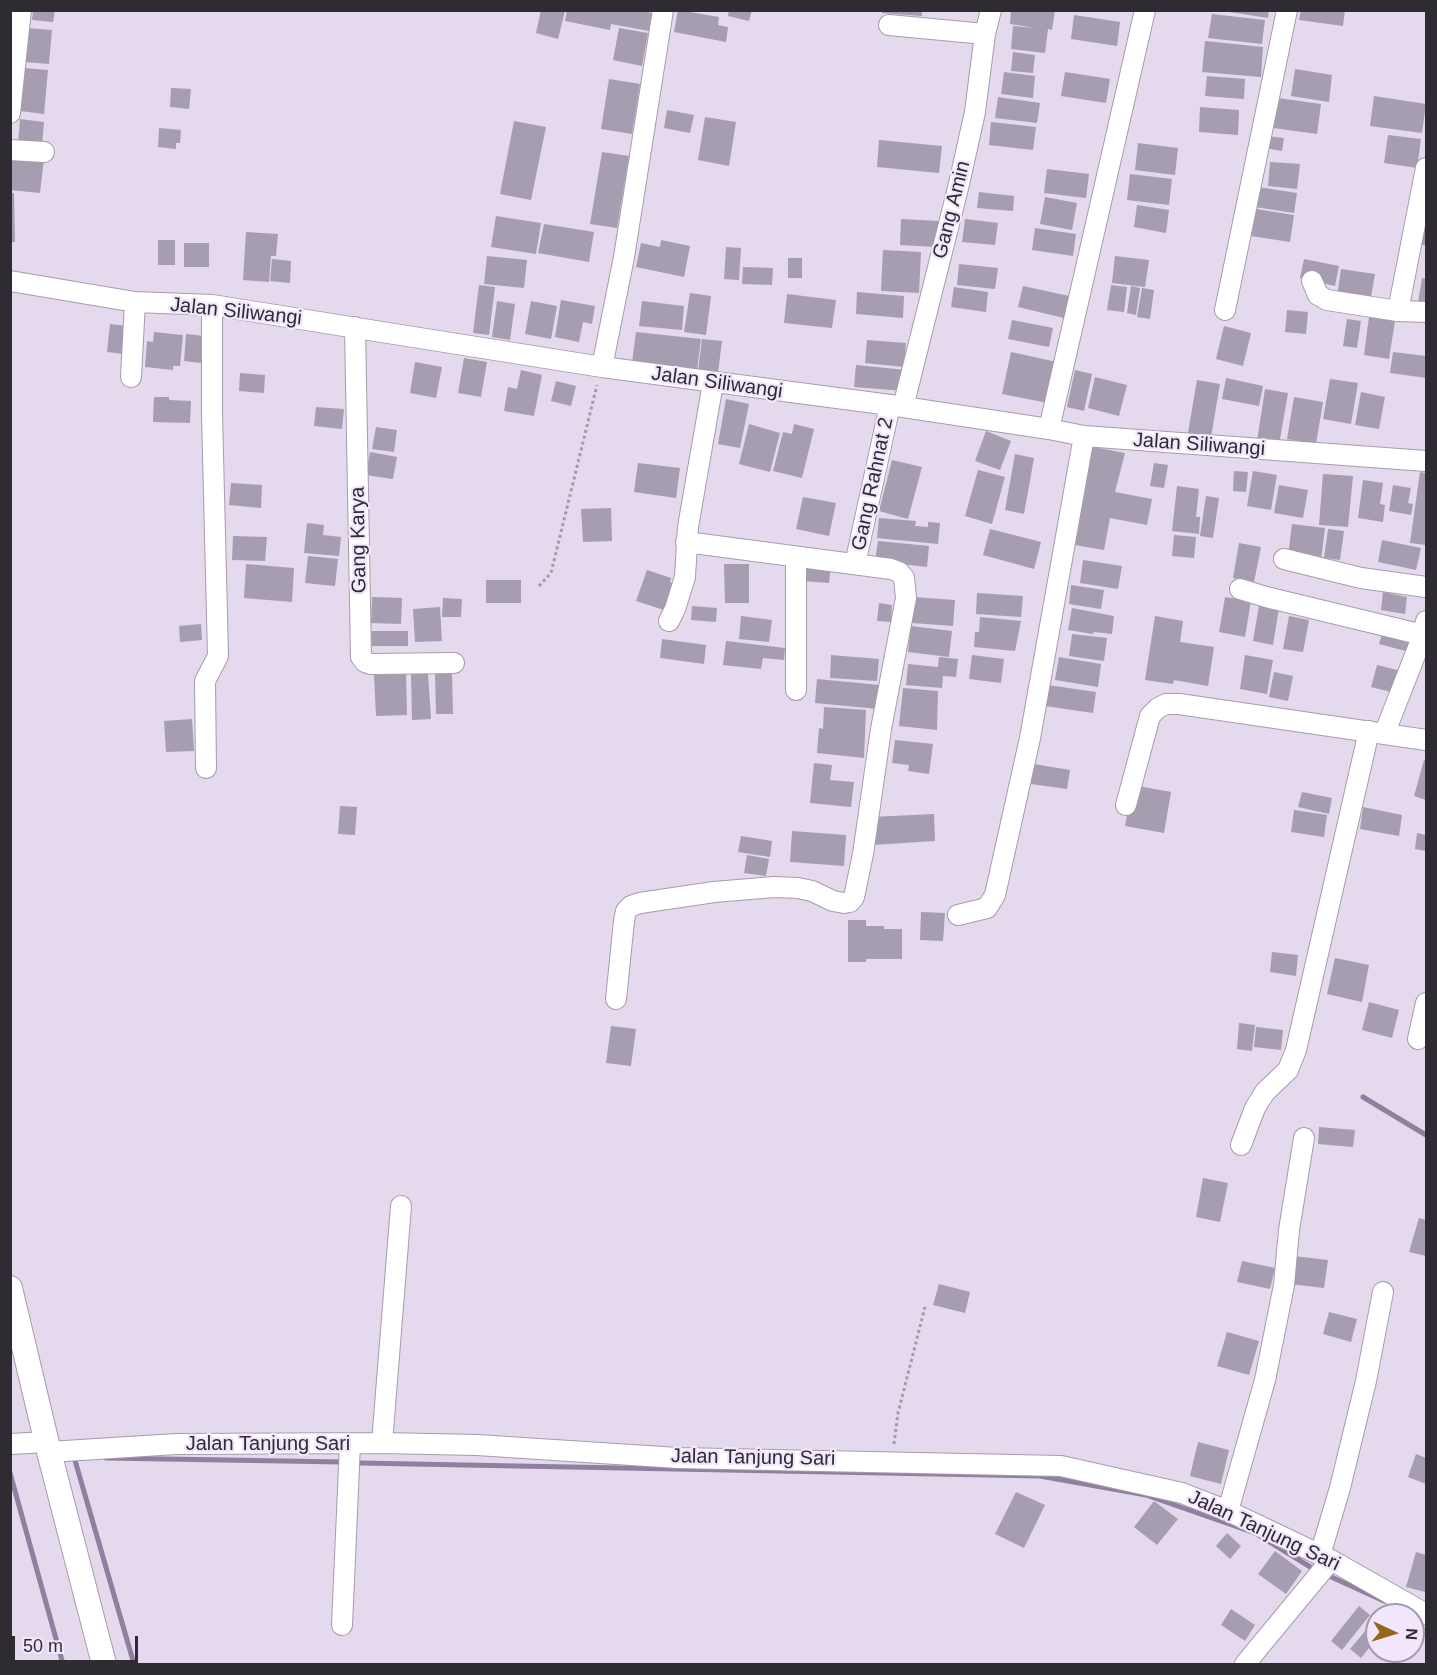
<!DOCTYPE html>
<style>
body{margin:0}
#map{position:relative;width:1437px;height:1675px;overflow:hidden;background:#e4d9ed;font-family:Helvetica,sans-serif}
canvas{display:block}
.frame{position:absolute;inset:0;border:12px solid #2f2b32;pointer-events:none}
.north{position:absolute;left:1365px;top:1603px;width:60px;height:60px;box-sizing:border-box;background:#f1e6fb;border:2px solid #a39bab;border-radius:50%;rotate:94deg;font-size:16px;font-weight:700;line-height:24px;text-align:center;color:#2f2b32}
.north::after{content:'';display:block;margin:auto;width:21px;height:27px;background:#976718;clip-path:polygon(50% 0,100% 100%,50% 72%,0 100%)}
.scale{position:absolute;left:12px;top:1636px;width:126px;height:27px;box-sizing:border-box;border:3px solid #2f2b32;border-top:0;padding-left:8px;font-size:18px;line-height:21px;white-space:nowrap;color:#2f2b32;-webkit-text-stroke:4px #f1e6fb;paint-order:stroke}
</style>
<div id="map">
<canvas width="1437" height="1675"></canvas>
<div class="frame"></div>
<div class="north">N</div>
<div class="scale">50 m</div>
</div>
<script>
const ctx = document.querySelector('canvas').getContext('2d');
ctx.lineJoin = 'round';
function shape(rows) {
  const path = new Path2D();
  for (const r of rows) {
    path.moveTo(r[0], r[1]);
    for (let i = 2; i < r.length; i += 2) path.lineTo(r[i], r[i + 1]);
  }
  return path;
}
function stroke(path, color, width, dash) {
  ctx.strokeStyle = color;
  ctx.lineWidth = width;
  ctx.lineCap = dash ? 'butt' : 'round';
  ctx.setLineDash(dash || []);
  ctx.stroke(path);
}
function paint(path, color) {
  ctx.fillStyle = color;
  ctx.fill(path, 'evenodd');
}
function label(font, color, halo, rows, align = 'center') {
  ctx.font = font + ' Helvetica,sans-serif';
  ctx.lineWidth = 4.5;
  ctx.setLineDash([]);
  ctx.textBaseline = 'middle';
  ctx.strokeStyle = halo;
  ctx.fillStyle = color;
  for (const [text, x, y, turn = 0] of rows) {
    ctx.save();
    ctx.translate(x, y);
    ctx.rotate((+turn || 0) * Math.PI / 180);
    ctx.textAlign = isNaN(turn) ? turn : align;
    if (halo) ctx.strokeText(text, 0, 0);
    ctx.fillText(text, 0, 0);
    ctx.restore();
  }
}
stroke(shape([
 [1363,1097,1426,1135],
 [76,1457,74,1457,134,1664],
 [106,1458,342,1462],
 [360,1463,1040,1476,1146,1495,1249,1531],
 [10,1473,63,1664],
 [1260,1536,1312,1568],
 [1327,1575,1384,1601]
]), '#9080a0', 5);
paint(shape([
 [33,10,55,10,53,22,32,20],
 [541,10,565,11,558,39,536,33],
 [567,10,638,10,652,13,649,31,611,24,610,30,565,21],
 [678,10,719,17,718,25,728,27,726,42,674,32],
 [729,10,752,10,749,21,728,16],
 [882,10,922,10,922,16,882,13],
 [1011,10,1055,10,1052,30,1048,29,1045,53,1011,49,1013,26,1036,28,1010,24],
 [1217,10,1269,10,1268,18],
 [1301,10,1345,10,1343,26,1299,20],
 [1212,14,1265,20,1262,44,1208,38],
 [1074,15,1120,22,1117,46,1071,39],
 [27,28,52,30,49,64,24,62],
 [619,28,648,33,642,66,613,60],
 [1205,41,1263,47,1261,77,1202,72],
 [1013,52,1035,55,1033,73,1011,71],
 [24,68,48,70,44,114,20,111],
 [1295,69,1332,75,1329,102,1291,96],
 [1004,72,1035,76,1033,98,1001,94],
 [1065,72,1110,79,1106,103,1061,96],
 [1207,76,1245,79,1244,99,1205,96],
 [609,79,640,84,632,134,601,129],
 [171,88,191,89,189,109,170,107],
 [1374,96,1426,104,1422,133,1370,126],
 [998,97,1040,103,1037,123,995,118],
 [1278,98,1321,104,1317,134,1273,128],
 [1200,107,1239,110,1238,135,1199,132],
 [667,110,694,115,690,133,664,128],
 [705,117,736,122,729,166,698,160],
 [20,119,44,122,42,146,18,144],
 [514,121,546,127,531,200,500,194],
 [991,122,1036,127,1033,150,989,145],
 [159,128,181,130,180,143,176,143,176,149,158,147],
 [1388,135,1421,139,1417,168,1384,163],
 [1266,136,1284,138,1282,151,1265,148],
 [879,140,942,146,939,173,877,167],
 [1138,143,1178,148,1175,175,1135,170],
 [602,152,629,156,617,228,590,224],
 [11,155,44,159,40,193,10,190],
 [1270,162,1300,164,1297,189,1268,186],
 [1047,169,1089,174,1086,198,1044,193],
 [1130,174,1172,179,1169,205,1127,200],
 [1258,187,1297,193,1294,213,1255,207],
 [979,192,1014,196,1013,211,977,208],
 [10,193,14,193,15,242,10,242],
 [1045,197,1077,203,1072,230,1040,224],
 [1137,205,1169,210,1166,233,1134,227],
 [1256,209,1294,215,1290,242,1251,236],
 [496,216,541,223,536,254,491,247],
 [901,219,939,221,937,247,900,245],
 [965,219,998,223,995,245,962,242],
 [1420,220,1426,221,1426,245,1418,245],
 [544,224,594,232,589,262,538,253],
 [1035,228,1076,234,1073,256,1032,250],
 [246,232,278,234,276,256,271,256,269,282,243,280],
 [158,240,175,240,175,265,158,265],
 [661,240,690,246,684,277,636,267,641,243,660,247],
 [184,243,209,243,209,267,184,267],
 [726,247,741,248,739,280,724,279],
 [883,250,921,252,919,293,881,291],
 [487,256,527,260,524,288,484,284],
 [1115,256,1149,260,1145,287,1112,283],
 [788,258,802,258,802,278,788,278],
 [272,259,291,261,290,283,270,281],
 [1304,259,1339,266,1335,286,1300,278],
 [959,264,998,268,995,289,957,285],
 [743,267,773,268,772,285,742,284],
 [1341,269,1375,274,1370,302,1337,297],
 [1422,278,1426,279,1426,303,1418,302],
 [479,285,495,287,489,335,473,333],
 [1111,285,1127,287,1124,312,1107,310],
 [1023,286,1069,296,1064,318,1018,307],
 [1131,286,1140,288,1136,315,1127,313],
 [954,287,988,292,986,312,951,307],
 [1142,288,1154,290,1150,319,1137,317],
 [857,292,904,296,903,318,856,314],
 [690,293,711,296,706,335,684,332],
 [787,294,836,300,832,328,784,323],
 [561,300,595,306,592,324,583,322,579,342,555,337],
 [497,301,515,304,510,340,492,337],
 [531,301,557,306,551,339,525,334],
 [642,301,684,306,682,330,639,326],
 [1287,310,1308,312,1306,334,1285,332],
 [1369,317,1395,321,1389,359,1364,355],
 [1347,319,1361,321,1357,348,1343,346],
 [1012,320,1053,328,1049,347,1008,339],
 [110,324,127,326,124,354,107,352],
 [1224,326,1251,333,1243,366,1216,359],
 [154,332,183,335,180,366,173,366,173,370,145,367,147,341,153,342],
 [636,332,701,339,697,370,632,362],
 [186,334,204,336,201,363,184,361],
 [702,339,722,341,718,373,698,370],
 [867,340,906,343,904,367,865,363],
 [1011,352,1057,362,1048,403,1002,394],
 [1393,352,1426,356,1426,378,1390,373],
 [464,358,487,362,481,397,458,393],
 [415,362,442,367,436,398,410,393],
 [856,365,906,370,904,391,854,387],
 [521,370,542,375,534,416,504,411,508,387,517,389],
 [1075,370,1092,374,1084,411,1067,407],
 [240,373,265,375,264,393,239,391],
 [1095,377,1127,385,1119,416,1088,408],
 [1226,378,1263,386,1259,406,1222,399],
 [1330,379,1358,383,1351,424,1323,419],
 [1197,380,1220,384,1211,437,1188,433],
 [556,381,576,386,571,406,551,401],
 [1265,389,1288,393,1279,445,1257,441],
 [1361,392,1385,397,1379,429,1355,425],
 [154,397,169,397,169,400,191,401,190,423,153,422],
 [1294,397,1323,402,1316,444,1287,439],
 [726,399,749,404,740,448,718,444],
 [316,407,344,409,342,429,314,426],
 [749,424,780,433,770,472,739,464],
 [794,424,814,429,802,478,773,471,783,432,792,434],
 [376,427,397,430,394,452,372,449],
 [986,431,1011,441,1000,470,975,461],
 [1088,446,1125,453,1115,492,1152,499,1147,525,1110,518,1104,550,1069,544],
 [370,452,397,457,393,479,366,475],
 [1015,454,1034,458,1024,514,1005,510],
 [892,460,922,467,908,519,879,511],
 [638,463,680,468,676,498,634,492],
 [1154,463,1168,465,1164,488,1150,486],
 [978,470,1005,477,992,524,965,516],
 [1234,471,1248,472,1246,492,1233,491],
 [1253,471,1277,475,1271,510,1247,506],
 [1420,472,1426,473,1426,545,1410,543],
 [1323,474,1353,476,1348,527,1319,525],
 [1363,480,1383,483,1380,504,1385,505,1383,522,1358,518],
 [231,483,262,485,261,508,229,505],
 [1279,485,1308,490,1303,518,1274,513],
 [1393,485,1411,488,1408,503,1413,504,1411,515,1389,511],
 [1177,486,1199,489,1196,517,1200,517,1199,534,1172,531],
 [1206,496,1219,498,1213,538,1200,536],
 [803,497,836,503,829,536,796,529],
 [611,508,612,541,583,542,581,509],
 [879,518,916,521,915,526,928,527,928,522,940,523,938,544,877,538],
 [307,523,324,525,323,535,341,537,339,556,304,553],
 [1292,524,1325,528,1321,560,1288,556],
 [990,529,1041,542,1034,569,983,555],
 [1328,529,1344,531,1340,560,1324,558],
 [1174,535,1196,537,1194,558,1172,556],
 [233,536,267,537,265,561,232,560],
 [1382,540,1421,548,1416,570,1378,562],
 [878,541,929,546,927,567,875,561],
 [1239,543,1261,547,1254,582,1233,578],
 [308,556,338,559,335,586,305,583],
 [1083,560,1122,566,1118,589,1080,583],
 [804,562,831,564,829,583,803,581],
 [246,564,294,568,292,602,244,598],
 [724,564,749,564,749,603,725,603],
 [647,570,671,578,670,582,676,584,667,611,636,601],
 [486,580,521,580,521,603,486,603],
 [1071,585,1104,590,1101,609,1069,604],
 [1383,592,1407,597,1405,614,1381,610],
 [977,593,1023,596,1021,617,976,614],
 [372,597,402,598,401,624,371,623],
 [914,597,955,600,953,626,912,623],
 [1225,597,1251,601,1245,637,1219,632],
 [443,598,462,599,461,617,442,617],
 [879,603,892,605,891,622,877,621],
 [1259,605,1279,608,1273,645,1253,641],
 [692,606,717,608,716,622,691,620],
 [440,607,442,641,415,642,413,609],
 [1072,608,1114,616,1112,634,1094,632,1093,634,1068,630],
 [741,616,772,620,769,642,739,639],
 [1155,616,1183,621,1180,642,1214,647,1208,686,1174,680,1173,684,1145,680],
 [1289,616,1309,620,1303,652,1283,649],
 [980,617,1021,621,1015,651,974,647,975,632,979,632],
 [201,624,202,640,180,642,179,626],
 [911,626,952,631,949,657,908,652],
 [1384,627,1413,635,1409,652,1379,644],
 [371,631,408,631,408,646,372,646],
 [1072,634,1107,638,1104,661,1069,656],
 [662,639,706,645,704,664,660,658],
 [726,641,785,648,784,660,763,658,761,669,723,665],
 [831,655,879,659,877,681,830,678],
 [972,655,1004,659,1001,683,969,679],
 [1245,655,1273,660,1267,694,1240,689],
 [939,657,958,659,956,677,943,676,942,688,906,685,908,664,938,667],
 [1059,657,1101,664,1098,687,1055,680],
 [1377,665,1401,671,1395,693,1371,687],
 [1274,672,1293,676,1288,701,1269,697],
 [428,673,431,719,412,720,411,674],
 [435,673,452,673,453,714,436,714],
 [406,674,407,715,376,716,374,675],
 [817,679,880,685,878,709,815,703],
 [1048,685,1096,692,1093,713,1045,706],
 [903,688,938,691,937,730,899,726],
 [824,707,866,710,864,758,817,753,819,728,823,729],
 [192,719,194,751,166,752,164,721],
 [895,740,933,744,929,774,908,771,909,765,892,763],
 [1424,760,1426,761,1426,800,1414,796],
 [814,763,832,765,830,780,854,782,851,807,810,803],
 [1034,764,1070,770,1067,789,1031,784],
 [1133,785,1171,792,1164,833,1125,826],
 [1302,792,1332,798,1329,814,1298,807],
 [340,806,357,807,355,835,338,834],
 [1363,807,1402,815,1399,836,1360,829],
 [1294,810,1327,815,1324,837,1291,832],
 [934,814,935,841,872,845,871,817],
 [792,831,846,835,844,866,790,862],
 [1417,833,1426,835,1426,851,1415,849],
 [741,836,772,841,770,857,738,852],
 [747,855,769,859,766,876,744,873],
 [921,912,945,913,943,941,920,940],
 [848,920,866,920,866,926,884,926,884,929,902,929,902,959,866,959,866,962,848,962],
 [1272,952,1298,955,1296,976,1270,972],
 [1335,958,1369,965,1362,1002,1327,994],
 [1369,1002,1399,1010,1392,1038,1362,1030],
 [1239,1023,1255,1025,1252,1051,1237,1049],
 [611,1026,636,1029,631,1066,606,1063],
 [1256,1027,1283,1030,1281,1050,1254,1047],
 [1319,1127,1355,1130,1353,1147,1318,1144],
 [1203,1178,1228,1183,1220,1222,1196,1217],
 [1419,1218,1426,1220,1426,1256,1409,1252],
 [1293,1256,1328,1260,1324,1288,1290,1284],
 [1242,1261,1275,1268,1270,1289,1237,1282],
 [939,1284,970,1292,965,1313,933,1305],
 [1329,1312,1357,1319,1351,1342,1323,1334],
 [1227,1332,1259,1341,1249,1375,1217,1366],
 [1198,1442,1229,1450,1221,1484,1190,1476],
 [1416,1454,1426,1458,1426,1484,1408,1477],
 [1016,1492,1045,1505,1024,1548,995,1534],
 [1154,1501,1178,1519,1157,1545,1134,1527],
 [1227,1533,1241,1546,1230,1559,1216,1546],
 [1275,1551,1302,1571,1286,1594,1258,1574],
 [1416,1552,1426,1555,1426,1584,1425,1592,1406,1587],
 [1359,1606,1370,1615,1342,1650,1331,1641],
 [1231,1609,1255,1625,1245,1641,1221,1625],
 [1377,1617,1377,1638,1361,1658,1350,1649]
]), '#a69db0');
const minor = shape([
 [889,25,985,34],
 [10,113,21,10],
 [10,150,44,152],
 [10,281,135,302,212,305,602,367,890,405,1049,429,1084,436,1426,461],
 [1312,281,1318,295,1327,300,1398,311,1426,312],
 [1225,310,1287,10],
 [1398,311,1426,168],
 [355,327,361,657,365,662,371,664,454,663],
 [602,367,624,257,663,10],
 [131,377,135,302],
 [903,407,959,184,975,112,985,34,991,10],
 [1049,429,1145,10],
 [796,557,796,690],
 [1284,559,1361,578,1426,587],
 [855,564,890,405],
 [1240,589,1266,597,1423,635],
 [669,621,675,609,685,577,688,527,713,383],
 [1385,732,1423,635,1426,621],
 [206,768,205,681,218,656,212,414,212,305],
 [1126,805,1150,716,1158,708,1166,704,1179,704,1426,740],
 [958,915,987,908,995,895,1030,738,1084,436],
 [616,999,624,921,626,911,631,906,640,903,714,892,774,887,798,888,812,891,833,901,844,903,850,902,854,897,863,854,881,729,906,598,904,578,899,572,891,569,686,542],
 [1418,1039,1426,1003],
 [1241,1145,1255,1108,1265,1092,1288,1070,1296,1050,1369,731],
 [382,1443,401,1206],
 [10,1444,47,1442],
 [49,1452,176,1444,382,1443,477,1445,678,1458,1061,1466,1182,1493,1228,1511,1331,1560,1426,1614],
 [1228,1511,1265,1380,1284,1285,1289,1230,1304,1138],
 [1320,1555,1340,1488,1366,1381,1383,1292],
 [342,1625,350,1444],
 [1245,1664,1331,1560]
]);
const major = shape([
 [10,1288,49,1452,104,1664]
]);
stroke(minor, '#a69caf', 22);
stroke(major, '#a69caf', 26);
stroke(shape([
 [539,586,551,573,597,385],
 [894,1444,898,1413,925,1307]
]), '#a39aaa', 3, [3, 3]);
stroke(minor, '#fff', 20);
stroke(major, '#fff', 24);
label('20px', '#2f2b32', '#f1e6fb', [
 ["Gang Amin",952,210,-76],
 ["Jalan Siliwangi",236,312,6],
 ["Jalan Siliwangi",717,383,8],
 ["Jalan Siliwangi",1199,445,4],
 ["Gang Rahnat 2",873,484,-78],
 ["Gang Karya",359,540,-91],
 ["Jalan Tanjung Sari",268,1444],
 ["Jalan Tanjung Sari",753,1458,1],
 ["Jalan Tanjung Sari",1264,1531,25]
]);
</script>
